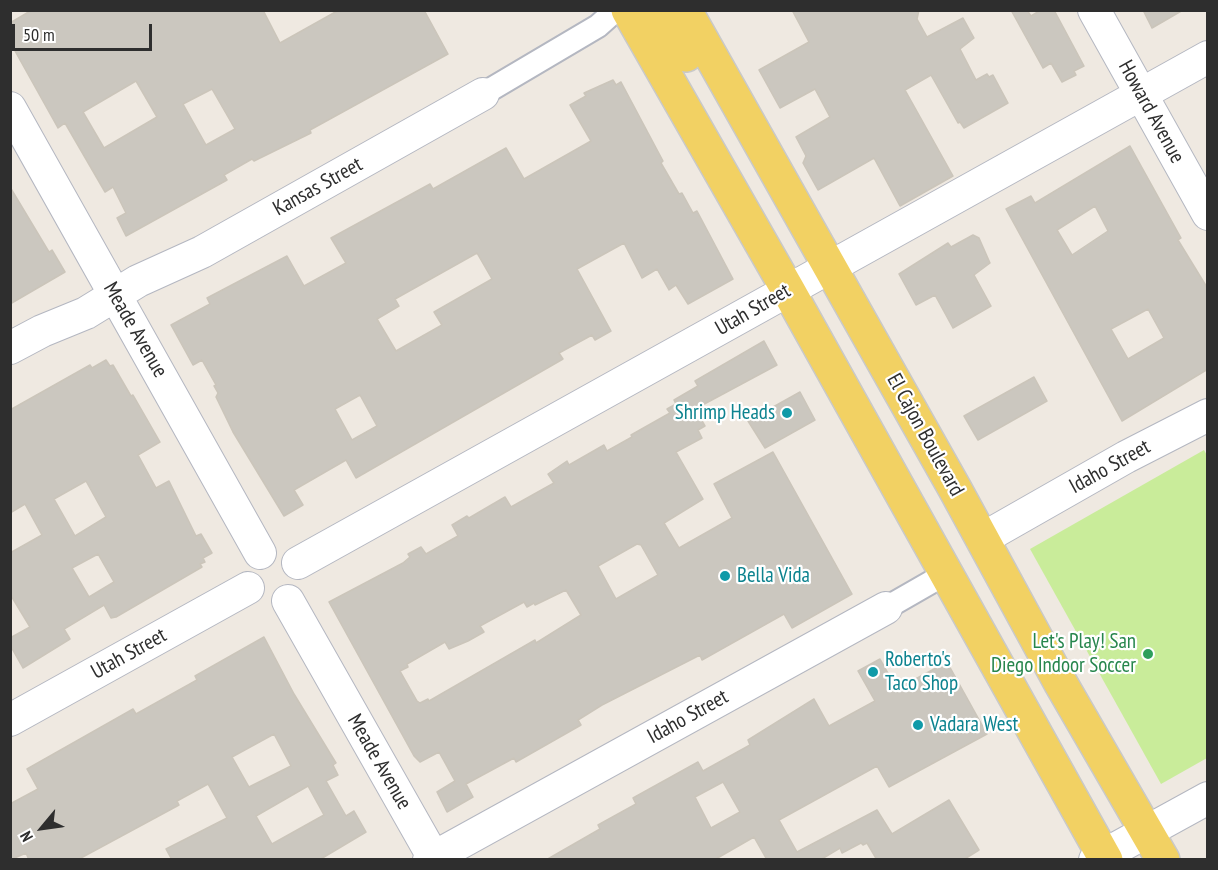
<!DOCTYPE html>
<style>
body{margin:0}
#map{position:relative;width:1218px;height:870px;overflow:hidden;background:#efe9e1;font-family:"PT Sans Narrow",sans-serif}
canvas{display:block}
.frame{position:absolute;inset:0;border:12px solid #2e2e2e;pointer-events:none}
.north{position:absolute;left:12px;top:798px;width:60px;height:60px;-webkit-text-stroke:4px #fff;paint-order:stroke;rotate:241deg;font-size:16px;font-weight:700;line-height:24px;text-align:center;color:#2e2e2e}
.north::after{content:'';display:block;margin:auto;width:21px;height:27px;background:#2e2e2e;clip-path:polygon(50% 0,100% 100%,50% 72%,0 100%)}
.scale{position:absolute;left:12px;top:24px;width:140px;height:27px;box-sizing:border-box;border:3px solid #2e2e2e;border-top:0;padding-left:8px;font-size:18px;line-height:21px;white-space:nowrap;color:#2e2e2e;-webkit-text-stroke:4px #fff;paint-order:stroke}
</style>
<div id="map">
<canvas width="1218" height="870"></canvas>
<div class="frame"></div>
<div class="north">N</div>
<div class="scale">50 m</div>
</div>
<script>
const ctx = document.querySelector('canvas').getContext('2d');
ctx.lineJoin = 'round';
function paint(path, color) {
  ctx.fillStyle = color;
  ctx.fill(path, 'evenodd');
}
function shape(rows) {
  const path = new Path2D();
  for (const r of rows) {
    path.moveTo(r[0], r[1]);
    for (let i = 2; i < r.length; i += 2) path.lineTo(r[i], r[i + 1]);
  }
  return path;
}
function stroke(path, color, width, dash) {
  ctx.strokeStyle = color;
  ctx.lineWidth = width;
  ctx.lineCap = dash ? 'butt' : 'round';
  ctx.setLineDash(dash || []);
  ctx.stroke(path);
}
function label(font, color, halo, rows, align = 'center') {
  ctx.font = font + ' "PT Sans Narrow",sans-serif';
  ctx.lineWidth = 4.5;
  ctx.setLineDash([]);
  ctx.textBaseline = 'middle';
  ctx.strokeStyle = halo;
  ctx.fillStyle = color;
  for (const [text, x, y, turn = 0] of rows) {
    ctx.save();
    ctx.translate(x, y);
    ctx.rotate((+turn || 0) * Math.PI / 180);
    ctx.textAlign = isNaN(turn) ? turn : align;
    if (halo) ctx.strokeText(text, 0, 0);
    ctx.fillText(text, 0, 0);
    ctx.restore();
  }
}
paint(shape([
 [1204,450,1208,457,1207,758,1161,784,1030,549]
]), '#c9ec9a');
const building = shape([
 [32,10,263,10,280,43,339,10,424,10,448,54,310,130,311,133,254,161,252,159,224,175,227,180,126,236,117,218,126,213,113,187,105,192,65,123,58,128,10,42,10,23,32,10],
 [136,81,157,117,104,148,83,112,136,81],
 [212,89,235,129,206,145,183,104,212,89],
 [792,10,919,10,917,19,927,37,963,18,974,38,960,49,976,80,987,74,989,77,993,75,1008,103,964,128,960,122,958,123,931,75,905,90,953,176,900,206,874,158,818,190,803,163,806,156,796,137,830,117,815,89,780,108,759,70,809,42,792,10],
 [1011,10,1027,10,1031,16,1041,10,1054,10,1084,66,1074,71,1076,75,1062,82,1051,63,1043,68,1011,10],
 [1143,10,1183,10,1152,28,1143,10],
 [613,80,616,85,621,82,663,161,661,163,679,194,682,193,693,213,697,211,733,279,688,304,676,285,669,290,657,269,642,278,624,243,577,269,611,331,595,340,592,335,559,353,563,359,356,478,346,460,294,490,303,505,284,516,233,432,216,397,218,393,214,386,216,385,202,360,193,365,171,325,210,304,207,298,287,256,304,286,346,263,331,238,430,184,433,189,506,148,524,179,591,141,570,105,586,96,584,93,613,80],
 [477,253,492,279,434,312,442,325,396,351,377,319,399,306,395,299,477,253],
 [360,395,377,426,352,440,335,409,360,395],
 [1130,146,1181,238,1178,240,1208,289,1208,369,1122,421,1006,209,1031,196,1035,203,1130,146],
 [1095,206,1108,231,1072,255,1057,230,1095,206],
 [1148,309,1164,338,1128,359,1111,329,1148,309],
 [10,187,49,252,52,250,65,272,10,304,10,187],
 [973,235,979,238,990,263,974,275,991,306,953,328,935,295,916,305,899,274,948,243,951,247,973,235],
 [764,341,777,365,695,409,705,426,698,430,702,438,676,452,703,499,664,523,679,548,732,518,714,484,773,452,852,594,792,628,784,614,702,660,700,655,602,705,578,720,581,725,516,762,514,758,466,784,473,797,447,812,437,792,455,781,439,752,420,762,414,756,329,602,403,563,410,557,408,554,421,547,426,554,458,536,452,525,467,516,469,518,505,497,511,507,554,483,548,474,567,461,569,465,604,445,607,451,632,437,631,435,670,413,667,409,676,404,674,400,698,386,695,381,764,341],
 [637,544,641,545,658,575,616,599,598,566,637,544],
 [566,590,581,615,536,643,535,640,429,701,428,699,420,703,417,701,400,671,408,667,407,664,445,642,449,649,468,641,484,632,480,626,524,602,527,607,534,603,535,605,566,590],
 [106,360,110,366,113,365,131,396,133,395,160,442,138,455,156,488,169,481,196,536,201,534,212,553,203,558,205,562,200,564,202,567,116,617,111,618,104,605,64,629,70,639,23,668,10,645,10,638,30,627,10,594,10,553,42,535,25,504,10,513,10,410,90,365,92,368,106,360],
 [86,481,106,517,75,536,54,499,86,481],
 [98,554,114,582,89,597,72,568,98,554],
 [1034,377,1047,401,978,440,964,416,1034,377],
 [800,392,815,420,765,448,748,421,800,392],
 [264,637,294,694,336,763,333,765,338,775,326,781,346,816,354,811,366,832,319,860,172,860,166,849,227,818,208,784,177,801,179,805,79,859,29,860,26,853,10,860,10,804,38,789,27,769,126,713,133,709,136,714,197,680,195,676,264,637],
 [274,734,291,766,249,787,232,757,274,734],
 [308,786,324,815,272,844,256,816,308,786],
 [880,659,897,689,947,662,987,734,889,787,877,766,779,820,797,852,877,810,892,834,949,800,979,850,963,860,877,860,867,843,863,845,861,843,842,853,840,848,820,860,767,860,754,837,714,860,546,860,600,829,598,825,636,804,633,798,698,762,703,771,750,745,748,740,814,699,829,726,875,701,858,671,880,659],
 [723,782,740,812,711,828,695,797,723,782]
]);
paint(building, '#cbc7bf');
stroke(building, '#cbc5ba', 1.5);
const street = shape([
 [483,94,598,26,616,10],
 [886,608,947,573]
]);
const secondary = shape([
 [1094,10,1208,214],
 [10,108,260,553],
 [10,348,42,331,86,313,138,281,202,252,483,94],
 [982,539,1126,457,1208,415],
 [298,563,1208,57],
 [288,601,435,860],
 [10,720,248,588],
 [429,860,886,608],
 [1095,860,1208,798]
]);
const primary = shape([
 [628,10,788,290,1106,860],
 [655,10,669,23,686,55],
 [685,10,955,489,1060,682,1163,860]
]);
stroke(street, '#b4b7c1', 26);
stroke(secondary, '#b4b7c1', 34);
stroke(primary, '#c9c9c9', 36);
stroke(street, '#fff', 22);
stroke(secondary, '#fff', 32);
stroke(primary, '#f2d163', 33);
for (const [x, y, r, color] of [
 [787,413,6,"#0f9aa8"],
 [725,576,6,"#0f9aa8"],
 [1148,654,6,"#2e9e5b"],
 [873,672,6,"#0f9aa8"],
 [918,725,6,"#0f9aa8"]
]) {
  const dot = new Path2D();
  dot.arc(x, y, r, 0, 2 * Math.PI);
  ctx.fillStyle = color;
  ctx.fill(dot);
  stroke(dot, '#fff', 2);
}
label('21px', '#2e2e2e', '#fff', [
 ["Howard Avenue",1151,112,61],
 ["Kansas Street",318,187,-29],
 ["Utah Street",753,310,-30],
 ["Meade Avenue",135,330,60],
 ["El Cajon Boulevard",925,435,61],
 ["Idaho Street",1110,467,-29],
 ["Utah Street",129,654,-29],
 ["Idaho Street",688,717,-29],
 ["Meade Avenue",379,762,60]
]);
label('21px', '#0d838f', '#fff', [
 ["Shrimp Heads",775,413,"right"],
 ["Bella Vida",737,576],
 ["Roberto's",885,660],
 ["Taco Shop",885,684],
 ["Vadara West",930,725]
], 'left');
label('21px', '#27864d', '#fff', [
 ["Let's Play! San",1136,642],
 ["Diego Indoor Soccer",1136,666]
], 'right');
</script>
